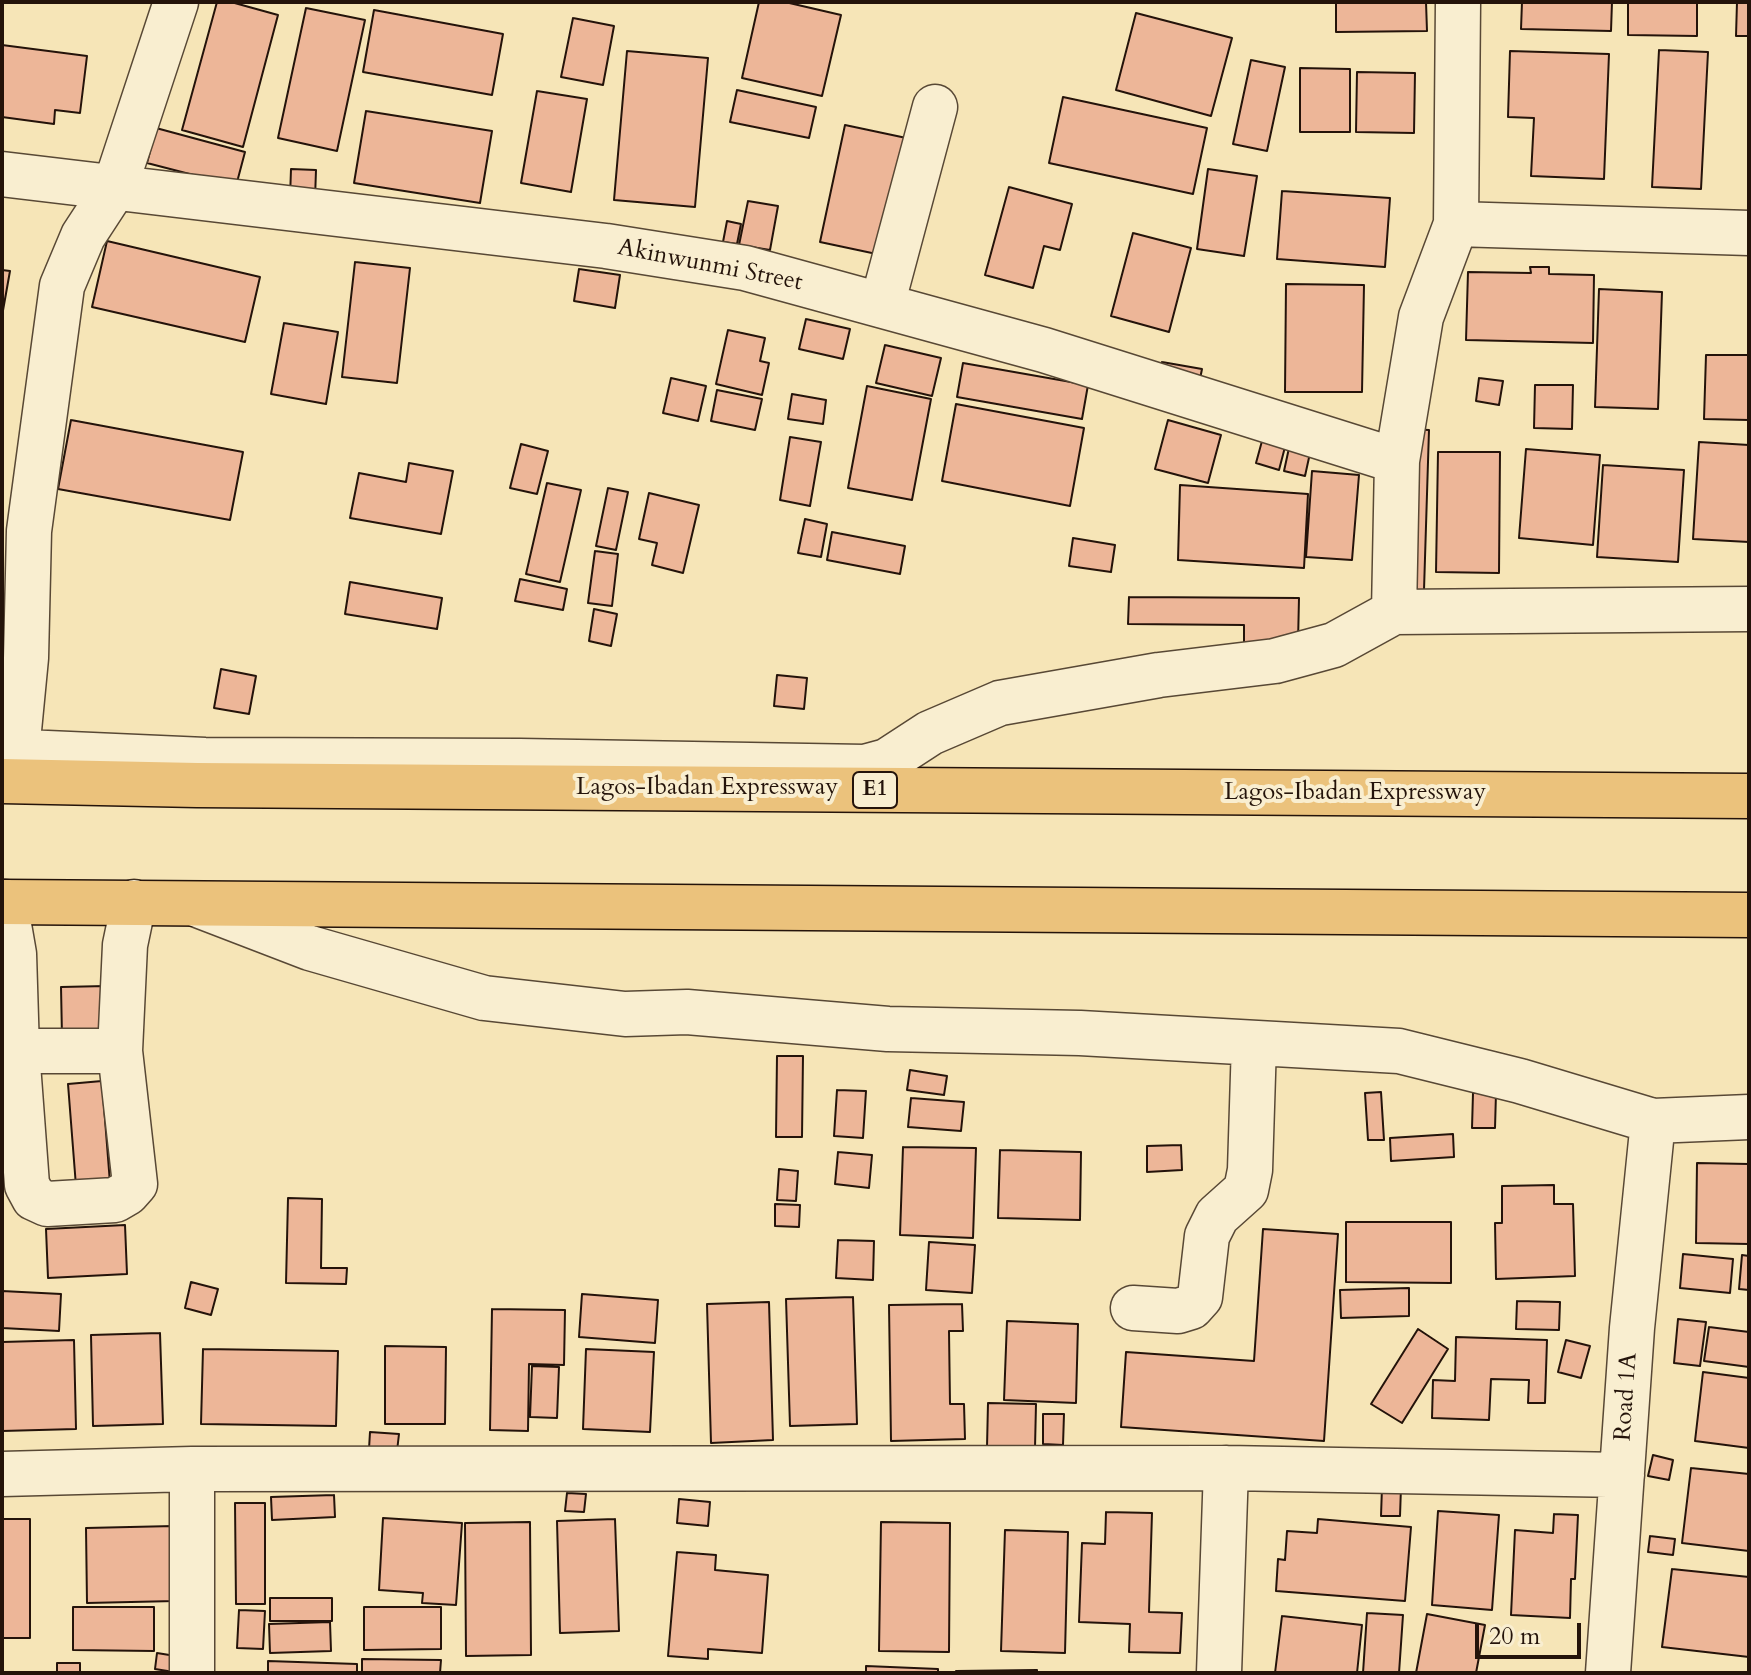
<!DOCTYPE html>
<style>
body{margin:0}
#map{position:relative;width:1751px;height:1675px;overflow:hidden;background:#f6e5b7;font-family:Cardo,serif}
canvas{display:block}
.frame{position:absolute;inset:0;border:4px solid #24130a;pointer-events:none}
.scale{position:absolute;left:1475px;top:1623px;width:106px;height:36px;box-sizing:border-box;border:4px solid #24130a;border-top:0;padding-left:10px;font-size:24px;line-height:28px;white-space:nowrap;color:#24130a;-webkit-text-stroke:6px #f9eed0;paint-order:stroke}
</style>
<div id="map">
<canvas width="1751" height="1675"></canvas>
<div class="frame"></div>
<div class="scale">20 m</div>
</div>
<script>
const ctx = document.querySelector('canvas').getContext('2d');
ctx.lineJoin = 'round';
function paint(path, color) {
  ctx.fillStyle = color;
  ctx.fill(path, 'evenodd');
}
function shape(rows) {
  const path = new Path2D();
  for (const r of rows) {
    path.moveTo(r[0], r[1]);
    for (let i = 2; i < r.length; i += 2) path.lineTo(r[i], r[i + 1]);
  }
  return path;
}
function stroke(path, color, width, dash) {
  ctx.strokeStyle = color;
  ctx.lineWidth = width;
  ctx.lineCap = dash ? 'butt' : 'round';
  ctx.setLineDash(dash || []);
  ctx.stroke(path);
}
function label(font, color, halo, rows, align = 'center') {
  ctx.font = font + ' Cardo,serif';
  ctx.lineWidth = 8;
  ctx.setLineDash([]);
  ctx.textBaseline = 'middle';
  ctx.strokeStyle = halo;
  ctx.fillStyle = color;
  for (const [text, x, y, turn = 0] of rows) {
    ctx.save();
    ctx.translate(x, y);
    ctx.rotate((+turn || 0) * Math.PI / 180);
    ctx.textAlign = isNaN(turn) ? turn : align;
    if (halo) ctx.strokeText(text, 0, 0);
    ctx.fillText(text, 0, 0);
    ctx.restore();
  }
}
const building = shape([
 [217,2,231,2,278,15,243,147,182,130,217,2],
 [759,2,785,2,841,15,822,96,742,78,759,2],
 [1336,2,1426,2,1427,31,1336,32,1336,2],
 [1522,2,1612,2,1611,31,1521,29,1522,2],
 [1628,2,1697,2,1697,36,1628,35,1628,2],
 [1737,2,1749,2,1749,36,1736,36,1737,2],
 [306,8,365,20,337,151,278,138,306,8],
 [374,10,503,34,492,95,363,72,374,10],
 [1136,13,1232,38,1211,116,1116,90,1136,13],
 [573,18,614,26,603,85,561,77,573,18],
 [2,45,87,56,80,113,55,110,54,124,2,117,2,45],
 [1659,50,1708,52,1701,189,1652,187,1659,50],
 [627,51,708,58,695,207,614,200,627,51],
 [1510,51,1609,54,1604,179,1531,176,1534,118,1508,117,1510,51],
 [1251,60,1285,67,1267,151,1233,144,1251,60],
 [1300,68,1350,69,1350,132,1300,132,1300,68],
 [1357,72,1415,73,1414,133,1356,132,1357,72],
 [737,90,816,107,809,138,730,122,737,90],
 [537,91,587,99,571,192,521,183,537,91],
 [1063,97,1207,128,1193,194,1049,163,1063,97],
 [366,111,492,131,480,203,354,183,366,111],
 [845,125,911,139,886,256,820,242,845,125],
 [156,128,245,152,236,186,147,163,156,128],
 [291,169,316,170,315,199,290,198,291,169],
 [1208,169,1257,176,1244,256,1197,249,1208,169],
 [1009,187,1072,204,1060,250,1044,246,1033,288,985,275,1009,187],
 [1282,191,1390,198,1385,267,1277,259,1282,191],
 [748,201,778,206,770,250,739,245,748,201],
 [727,221,741,224,737,244,723,242,727,221],
 [1133,233,1191,248,1169,332,1111,316,1133,233],
 [107,241,260,277,245,342,92,307,107,241],
 [355,262,410,268,397,383,342,377,355,262],
 [1530,267,1549,267,1549,274,1594,275,1593,343,1466,340,1468,272,1531,273,1530,267],
 [579,269,620,275,615,308,574,301,579,269],
 [2,270,10,271,2,316,2,270],
 [1286,284,1364,285,1362,392,1285,392,1286,284],
 [1599,289,1662,292,1658,409,1595,407,1599,289],
 [806,319,850,329,843,359,799,349,806,319],
 [284,323,338,332,326,404,271,394,284,323],
 [728,330,765,338,760,361,769,363,762,395,716,384,728,330],
 [885,345,941,358,932,396,876,383,885,345],
 [1706,355,1749,355,1749,420,1704,419,1706,355],
 [1162,362,1202,369,1198,389,1158,382,1162,362],
 [963,363,1088,385,1082,419,957,397,963,363],
 [671,378,706,386,698,421,663,413,671,378],
 [1479,378,1503,381,1499,405,1476,401,1479,378],
 [1535,385,1573,385,1572,429,1534,428,1535,385],
 [867,386,931,399,912,500,848,488,867,386],
 [717,390,762,399,755,430,711,421,717,390],
 [792,394,826,400,823,424,788,419,792,394],
 [956,404,1084,428,1070,506,942,481,956,404],
 [71,420,243,452,230,520,58,489,71,420],
 [1168,420,1221,435,1208,483,1155,469,1168,420],
 [1410,429,1429,430,1424,590,1406,590,1410,429],
 [790,437,821,442,810,506,780,500,790,437],
 [1262,441,1285,447,1279,470,1256,463,1262,441],
 [1699,442,1749,445,1749,542,1693,539,1699,442],
 [521,444,548,451,537,494,510,488,521,444],
 [1289,448,1310,453,1305,476,1284,471,1289,448],
 [1526,449,1600,455,1593,545,1519,538,1526,449],
 [1438,452,1500,452,1499,573,1436,572,1438,452],
 [409,463,453,471,441,534,350,518,359,473,406,482,409,463],
 [1603,465,1684,470,1678,562,1597,557,1603,465],
 [1312,471,1359,475,1352,560,1306,557,1312,471],
 [547,483,581,490,560,582,526,574,547,483],
 [1180,485,1308,494,1304,568,1178,560,1180,485],
 [608,488,628,492,616,550,596,546,608,488],
 [649,493,699,505,683,573,652,565,657,543,639,539,649,493],
 [805,519,827,524,821,557,798,553,805,519],
 [832,532,905,546,900,574,827,560,832,532],
 [1073,538,1115,545,1111,572,1069,566,1073,538],
 [595,551,618,554,612,606,588,603,595,551],
 [520,579,567,589,563,610,515,601,520,579],
 [350,582,442,598,437,629,345,614,350,582],
 [1129,597,1299,598,1298,643,1244,643,1244,625,1128,624,1129,597],
 [594,609,617,614,611,646,589,641,594,609],
 [221,669,256,676,249,714,214,708,221,669],
 [777,675,807,678,804,709,774,706,777,675],
 [106,986,107,1036,62,1037,61,987,106,986],
 [777,1056,803,1056,802,1137,776,1137,777,1056],
 [910,1070,947,1076,944,1095,907,1090,910,1070],
 [102,1081,111,1196,77,1199,68,1084,102,1081],
 [837,1090,866,1091,863,1138,834,1136,837,1090],
 [1381,1092,1384,1140,1368,1140,1365,1093,1381,1092],
 [1473,1093,1496,1093,1495,1128,1472,1128,1473,1093],
 [911,1098,964,1102,961,1131,908,1127,911,1098],
 [1453,1134,1454,1157,1391,1161,1390,1138,1453,1134],
 [1181,1145,1182,1170,1147,1172,1147,1146,1181,1145],
 [903,1147,976,1148,973,1238,900,1235,903,1147],
 [1000,1150,1081,1152,1080,1220,998,1218,1000,1150],
 [838,1152,872,1155,869,1188,835,1184,838,1152],
 [1697,1163,1749,1164,1749,1244,1696,1243,1697,1163],
 [779,1169,798,1171,796,1201,777,1200,779,1169],
 [1554,1185,1554,1204,1573,1204,1575,1276,1496,1279,1495,1223,1502,1223,1502,1186,1554,1185],
 [288,1198,322,1199,321,1268,347,1268,346,1284,286,1283,288,1198],
 [775,1204,800,1205,799,1227,775,1226,775,1204],
 [1346,1222,1451,1222,1451,1283,1346,1282,1346,1222],
 [125,1225,127,1274,48,1278,46,1229,125,1225],
 [1263,1229,1338,1234,1324,1441,1121,1427,1126,1352,1254,1361,1263,1229],
 [838,1240,874,1241,873,1280,836,1278,838,1240],
 [929,1242,975,1245,972,1293,926,1290,929,1242],
 [1683,1254,1733,1259,1730,1293,1680,1288,1683,1254],
 [1742,1255,1749,1256,1749,1290,1739,1289,1742,1255],
 [191,1282,218,1289,211,1315,185,1308,191,1282],
 [1409,1288,1409,1316,1341,1318,1340,1290,1409,1288],
 [2,1291,61,1294,59,1331,2,1328,2,1291],
 [582,1294,658,1300,655,1343,579,1337,582,1294],
 [853,1297,857,1424,790,1426,786,1299,853,1297],
 [1517,1301,1560,1302,1559,1330,1516,1329,1517,1301],
 [769,1302,773,1440,711,1443,707,1304,769,1302],
 [962,1304,963,1331,949,1331,950,1404,964,1404,965,1439,891,1441,889,1305,962,1304],
 [492,1309,565,1310,564,1365,529,1364,528,1431,490,1430,492,1309],
 [1678,1319,1706,1322,1700,1366,1674,1363,1678,1319],
 [1007,1321,1078,1324,1076,1403,1004,1400,1007,1321],
 [1709,1327,1749,1332,1749,1367,1704,1361,1709,1327],
 [1418,1329,1448,1349,1402,1423,1371,1404,1418,1329],
 [160,1333,163,1424,93,1426,91,1335,160,1333],
 [1456,1337,1547,1340,1545,1403,1528,1403,1529,1380,1491,1379,1489,1420,1432,1418,1433,1380,1455,1381,1456,1337],
 [74,1340,76,1429,2,1431,2,1342,74,1340],
 [1566,1340,1590,1346,1581,1378,1558,1372,1566,1340],
 [385,1346,446,1347,445,1424,385,1424,385,1346],
 [203,1349,338,1351,336,1426,201,1424,203,1349],
 [586,1349,654,1352,650,1432,583,1429,586,1349],
 [532,1366,559,1367,557,1418,530,1417,532,1366],
 [1703,1372,1749,1378,1749,1448,1695,1441,1703,1372],
 [988,1403,1036,1404,1035,1448,987,1447,988,1403],
 [1043,1414,1064,1414,1063,1445,1043,1444,1043,1414],
 [370,1432,399,1434,397,1451,369,1449,370,1432],
 [1653,1455,1673,1460,1669,1480,1648,1476,1653,1455],
 [1691,1468,1749,1474,1749,1551,1682,1543,1691,1468],
 [1382,1487,1401,1487,1400,1516,1381,1516,1382,1487],
 [567,1493,586,1494,584,1512,565,1511,567,1493],
 [334,1495,335,1517,272,1520,271,1497,334,1495],
 [679,1499,710,1502,708,1526,677,1523,679,1499],
 [235,1503,265,1503,265,1604,236,1604,235,1503],
 [1438,1511,1499,1515,1492,1610,1432,1605,1438,1511],
 [1106,1512,1152,1513,1149,1612,1182,1613,1180,1653,1129,1652,1130,1624,1079,1622,1082,1543,1105,1544,1106,1512],
 [1554,1514,1578,1515,1575,1579,1571,1579,1570,1618,1511,1615,1515,1530,1553,1533,1554,1514],
 [383,1518,462,1523,456,1605,422,1603,423,1593,379,1590,383,1518],
 [2,1519,30,1519,30,1638,2,1638,2,1519],
 [615,1519,619,1631,560,1633,557,1521,615,1519],
 [1318,1519,1411,1527,1405,1601,1276,1591,1278,1559,1285,1560,1287,1531,1317,1533,1318,1519],
 [530,1522,531,1655,466,1656,465,1523,530,1522],
 [881,1522,950,1523,949,1652,879,1651,881,1522],
 [174,1526,175,1601,87,1603,86,1528,174,1526],
 [1005,1530,1068,1532,1065,1653,1001,1651,1005,1530],
 [1650,1536,1675,1539,1673,1555,1648,1552,1650,1536],
 [677,1552,716,1555,715,1570,768,1575,762,1653,708,1649,708,1659,668,1656,677,1552],
 [1672,1569,1749,1577,1749,1657,1662,1647,1672,1569],
 [270,1598,332,1598,332,1621,270,1621,270,1598],
 [73,1607,154,1607,154,1651,73,1650,73,1607],
 [364,1607,441,1607,441,1649,364,1650,364,1607],
 [239,1610,265,1611,263,1649,237,1648,239,1610],
 [1367,1613,1403,1615,1399,1673,1363,1673,1367,1613],
 [1427,1614,1485,1625,1476,1673,1416,1673,1427,1614],
 [1282,1616,1362,1625,1357,1673,1275,1673,1282,1616],
 [330,1622,331,1651,270,1653,269,1624,330,1622],
 [157,1653,188,1658,180,1673,155,1669,157,1653],
 [362,1659,441,1660,440,1673,362,1673,362,1659],
 [268,1661,357,1664,357,1673,268,1673,268,1661],
 [57,1663,80,1663,80,1673,57,1673,57,1663],
 [866,1666,938,1669,938,1673,866,1673,866,1666],
 [1037,1670,1037,1673,956,1673,956,1671,1037,1670]
]);
paint(building, '#edb698');
stroke(building, '#24130a', 2);
const minor = shape([
 [2,174,606,246,745,268,1044,350,1397,461],
 [1456,224,1749,233],
 [882,305,935,107],
 [1394,612,1397,461,1421,317,1456,224,1458,2],
 [2,751,205,760,520,761,865,767,887,761,930,733,1000,703,1159,675,1275,661,1334,645,1394,612,1749,609],
 [17,751,26,658,29,531,62,286,83,236,115,187,176,2],
 [5,902,14,954,17,1051,27,1185,34,1198,47,1204,115,1200,127,1193,135,1184,120,1051,125,945,134,902],
 [198,905,310,948,484,998,625,1014,687,1012,888,1029,1080,1033,1399,1051,1520,1081,1653,1121,1749,1117],
 [17,1051,120,1051],
 [1133,1308,1178,1311,1191,1307,1200,1297,1207,1236,1217,1216,1246,1190,1250,1170,1254,1043],
 [192,1469,192,1673],
 [2,1474,192,1469,1226,1468,1622,1475],
 [1219,1673,1226,1468],
 [1608,1673,1632,1328,1653,1121]
]);
const highway = shape([
 [2,781,197,785,1749,796],
 [2,902,1749,915]
]);
stroke(minor, '#584835', 47);
stroke(highway, '#24130a', 47);
stroke(minor, '#f9eed0', 44);
stroke(highway, '#ebc27c', 44);
for (const [x, y, w] of [
 [875,790,44]
]) {
  const box = new Path2D();
  box.roundRect(x - w / 2, y - 18, w, 36, 6);
  ctx.fillStyle = '#f9eed0';
  ctx.fill(box);
  stroke(box, '#24130a', 2);
}
label('bold 22px', '#24130a', null, [
 ["E1",875,790]
]);
label('24px', '#24130a', '#f9eed0', [
 ["Akinwunmi Street",710,266,11],
 ["Lagos-Ibadan Expressway",707,788],
 ["Lagos-Ibadan Expressway",1355,793],
 ["Road 1A",1627,1397,-86]
]);
</script>
